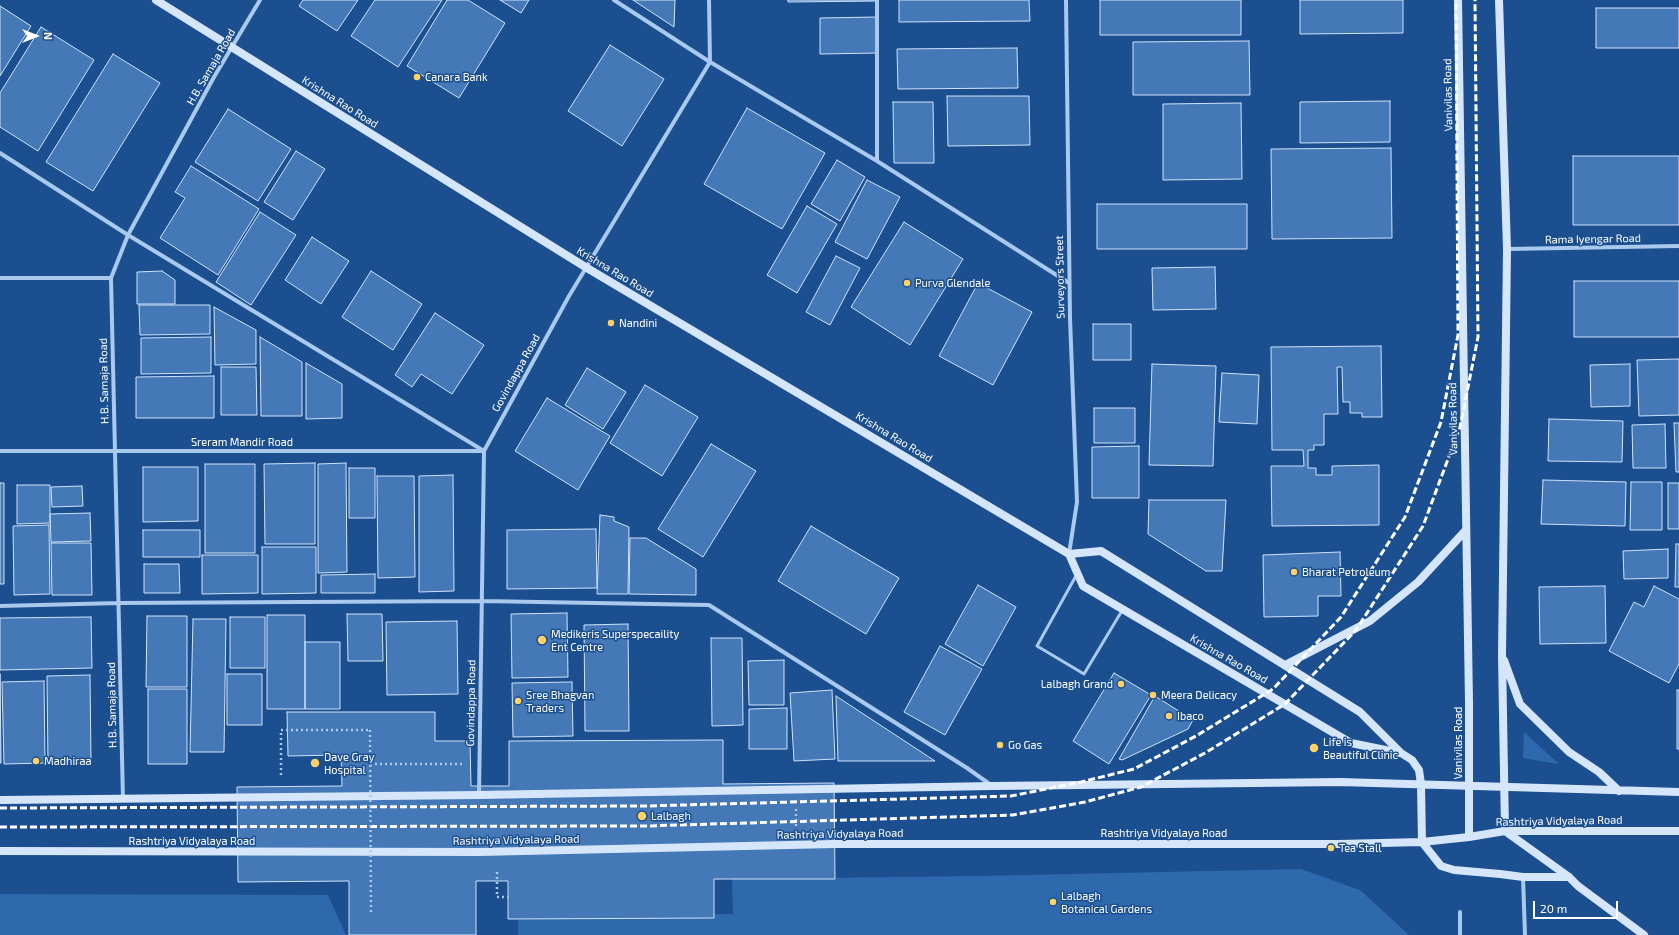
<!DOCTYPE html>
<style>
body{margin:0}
#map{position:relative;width:1679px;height:935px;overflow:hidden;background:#1b4f8f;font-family:"Exo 2",sans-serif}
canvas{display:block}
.north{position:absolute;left:16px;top:16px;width:40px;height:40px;-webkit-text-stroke:3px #1b4f8f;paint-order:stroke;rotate:90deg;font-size:11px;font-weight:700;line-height:16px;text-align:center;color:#fff}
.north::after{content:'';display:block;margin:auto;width:14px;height:18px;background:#fff;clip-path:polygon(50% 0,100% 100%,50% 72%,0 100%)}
.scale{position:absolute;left:1533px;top:901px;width:85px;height:18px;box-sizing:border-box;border:2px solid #fff;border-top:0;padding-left:5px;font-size:12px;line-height:14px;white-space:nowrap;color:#fff;-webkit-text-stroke:3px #1b4f8f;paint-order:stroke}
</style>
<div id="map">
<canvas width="1679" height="935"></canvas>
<div class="north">N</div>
<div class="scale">20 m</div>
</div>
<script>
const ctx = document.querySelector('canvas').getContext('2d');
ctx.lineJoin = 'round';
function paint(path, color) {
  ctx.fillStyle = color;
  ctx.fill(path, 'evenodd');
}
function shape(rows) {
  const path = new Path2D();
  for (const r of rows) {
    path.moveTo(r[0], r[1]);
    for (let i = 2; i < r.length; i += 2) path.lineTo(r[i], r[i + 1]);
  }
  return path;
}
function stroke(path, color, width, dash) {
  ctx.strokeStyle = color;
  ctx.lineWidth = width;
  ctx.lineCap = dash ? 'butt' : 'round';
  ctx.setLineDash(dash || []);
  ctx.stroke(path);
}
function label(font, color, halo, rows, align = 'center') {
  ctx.font = font + ' "Exo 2",sans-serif';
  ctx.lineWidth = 3;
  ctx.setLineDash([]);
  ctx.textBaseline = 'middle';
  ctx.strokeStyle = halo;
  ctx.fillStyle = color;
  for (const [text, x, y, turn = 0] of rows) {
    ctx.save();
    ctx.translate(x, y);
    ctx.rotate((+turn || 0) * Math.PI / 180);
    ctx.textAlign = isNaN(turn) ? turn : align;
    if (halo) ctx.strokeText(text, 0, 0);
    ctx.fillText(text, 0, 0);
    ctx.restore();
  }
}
paint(shape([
 [1524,732,1558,763,1557,764,1523,758],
 [1301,869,1360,890,1409,935,518,935,518,915,733,914,732,879,978,876],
 [0,894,328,895,346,935,0,935]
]), '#2e69ad');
const building = shape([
 [303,0,358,0,337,31,299,6,303,0],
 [375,0,442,0,398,67,351,36,375,0],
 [447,0,468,0,505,23,459,98,407,66,447,0],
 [500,0,529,0,521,13,500,0],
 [633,0,675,0,674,27,633,0],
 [788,0,877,0,877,1,788,2,788,0],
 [899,0,1029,0,1030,21,899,22,899,0],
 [1100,0,1241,0,1241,35,1100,35,1100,0],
 [1300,0,1403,0,1403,33,1300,34,1300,0],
 [0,6,31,26,0,76,0,6],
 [1596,8,1679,8,1679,48,1596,48,1596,8],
 [877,17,877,53,820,54,820,18,877,17],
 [41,27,94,60,38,151,0,127,0,93,41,27],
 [1249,41,1250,95,1133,95,1133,42,1249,41],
 [610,45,664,79,622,146,568,111,610,45],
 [1017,48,1018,88,898,89,897,49,1017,48],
 [113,54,160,83,93,191,46,162,113,54],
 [947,96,1029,96,1030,145,948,146,947,96],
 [1390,101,1390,142,1300,143,1300,102,1390,101],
 [893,102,933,102,934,163,894,163,893,102],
 [1241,103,1242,179,1163,180,1163,104,1241,103],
 [747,108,825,153,782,229,704,184,747,108],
 [228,109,291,149,258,201,195,162,228,109],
 [1391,148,1392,238,1272,239,1271,149,1391,148],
 [296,151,325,169,293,220,264,202,296,151],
 [1573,156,1679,156,1679,225,1573,225,1573,156],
 [837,160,865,177,840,221,811,204,837,160],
 [191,166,259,209,218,275,160,238,185,198,175,192,191,166],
 [867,180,900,197,867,259,835,242,867,180],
 [1097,204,1247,204,1247,249,1097,249,1097,204],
 [807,206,837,224,797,293,767,275,807,206],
 [260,212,296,235,251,305,216,282,260,212],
 [904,222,963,259,910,345,851,307,904,222],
 [312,237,349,261,321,304,285,280,312,237],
 [836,256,860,268,830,325,806,312,836,256],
 [1215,267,1216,309,1153,310,1152,268,1215,267],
 [162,271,175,280,175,304,137,304,137,272,162,271],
 [371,271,422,304,393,350,342,317,371,271],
 [1574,281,1679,281,1679,337,1574,337,1574,281],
 [978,283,1032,312,993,385,939,356,978,283],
 [139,305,210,305,210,334,140,335,139,305],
 [214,307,256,330,256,364,215,365,214,307],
 [435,313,484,345,452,394,421,374,412,387,395,375,435,313],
 [1093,324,1131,324,1131,360,1093,360,1093,324],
 [211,337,211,373,141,374,141,338,211,337],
 [260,337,302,362,302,416,261,416,260,337],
 [1381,346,1382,417,1362,417,1362,413,1350,413,1350,402,1343,402,1342,367,1337,367,1338,414,1324,414,1324,445,1314,445,1314,450,1308,450,1308,468,1316,468,1316,475,1332,475,1332,466,1379,465,1379,525,1272,526,1271,466,1304,466,1303,450,1272,450,1271,347,1381,346],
 [1679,359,1679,415,1639,416,1637,360,1679,359],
 [306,363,342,384,342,418,306,419,306,363],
 [1152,364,1216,366,1213,466,1149,465,1152,364],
 [1630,364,1630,406,1591,407,1590,365,1630,364],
 [221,367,256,367,257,415,221,415,221,367],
 [587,368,626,392,603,429,565,405,587,368],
 [1222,373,1259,375,1257,424,1219,422,1222,373],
 [214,376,214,418,136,418,136,377,214,376],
 [645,385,698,417,662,476,610,443,645,385],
 [547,398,610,436,578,490,515,451,547,398],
 [1094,408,1135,408,1135,443,1094,443,1094,408],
 [1549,419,1623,421,1622,462,1548,461,1549,419],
 [1674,423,1679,423,1679,472,1676,472,1674,423],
 [1665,424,1666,468,1633,468,1632,425,1665,424],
 [711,444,756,471,703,557,658,529,711,444],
 [1139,446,1139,498,1092,498,1092,447,1139,446],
 [315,463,315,544,265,544,264,464,315,463],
 [346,463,347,572,318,573,318,464,346,463],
 [205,464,255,464,255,553,205,553,205,464],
 [143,467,198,467,198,521,143,522,143,467],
 [349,468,375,468,375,518,349,518,349,468],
 [453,475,454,591,419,592,419,476,453,475],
 [377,476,414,476,415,577,378,578,377,476],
 [1543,480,1626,482,1625,526,1541,524,1543,480],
 [1631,482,1662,482,1662,530,1630,530,1631,482],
 [0,483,4,483,4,584,0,584,0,483],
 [1668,483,1679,483,1679,529,1668,529,1668,483],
 [17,485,50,485,50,523,17,524,17,485],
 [82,486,83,506,52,507,51,487,82,486],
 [1149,500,1226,500,1222,571,1206,571,1148,534,1149,500],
 [90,513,91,541,51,542,50,514,90,513],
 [600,515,614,517,614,521,629,527,628,594,597,594,600,515],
 [49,525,50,594,14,595,13,526,49,525],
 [811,526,899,578,866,634,778,581,811,526],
 [596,529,597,588,507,589,507,530,596,529],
 [143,530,200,530,200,557,143,557,143,530],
 [630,538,646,538,696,569,696,595,629,594,630,538],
 [51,543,91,543,92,595,52,595,51,543],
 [1676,544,1679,544,1679,587,1675,587,1676,544],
 [262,547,316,547,316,593,262,594,262,547],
 [1668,549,1668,578,1624,579,1623,551,1668,549],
 [1340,552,1341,596,1318,596,1318,616,1264,617,1263,555,1340,552],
 [202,555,258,555,258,593,202,594,202,555],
 [144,564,179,564,180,593,144,593,144,564],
 [375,574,375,593,321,593,321,575,375,574],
 [978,585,1016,607,983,666,945,644,978,585],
 [1605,586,1606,643,1540,644,1539,587,1605,586],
 [1654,586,1679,599,1679,664,1669,683,1609,651,1634,602,1644,607,1654,586],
 [567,613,568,677,512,678,511,614,567,613],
 [347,614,382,614,383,661,348,661,347,614],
 [267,615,305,615,305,709,267,709,267,615],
 [147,616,187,616,187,687,146,687,147,616],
 [91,617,92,668,0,670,0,618,91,617],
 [230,617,265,617,265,668,230,668,230,617],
 [193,619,226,619,224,752,190,752,193,619],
 [457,621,458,694,387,695,386,622,457,621],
 [628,624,629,731,585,731,584,625,628,624],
 [711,638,742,638,743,725,712,726,711,638],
 [305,642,340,642,340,709,305,709,305,642],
 [940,646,982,669,945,735,904,712,940,646],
 [784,660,784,705,749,705,748,661,784,660],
 [1114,673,1151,695,1109,764,1073,741,1114,673],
 [0,674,1,763,0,763,0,674],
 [227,674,262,674,262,725,227,725,227,674],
 [90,675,91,763,48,764,47,676,90,675],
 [44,681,45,763,4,764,2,682,44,681],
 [572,682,573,736,513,737,512,683,572,682],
 [148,689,187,689,187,764,148,764,148,689],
 [832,690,835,759,794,761,790,693,832,690],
 [1677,690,1679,690,1679,749,1677,749,1677,690],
 [836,696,935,761,838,761,836,696],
 [1155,696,1193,720,1188,729,1122,760,1119,759,1155,696],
 [787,708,787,749,749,749,749,709,787,708],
 [287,712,435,712,435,741,470,741,471,786,509,786,509,741,723,740,723,784,834,783,835,879,714,879,714,918,508,919,508,881,476,881,476,935,349,935,349,881,238,882,237,787,342,786,341,755,288,756,287,712]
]);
paint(building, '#4478b7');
stroke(building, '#cfe3fa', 1);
stroke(shape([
 [370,764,464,764],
 [281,775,281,730,370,730],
 [796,809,796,826],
 [497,872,497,897,508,897]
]), '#a9c9ee', 2.5, [2, 3]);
stroke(shape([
 [1077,574,1037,646,1084,674,1123,609]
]), '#a9c9ee', 3);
stroke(shape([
 [614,0,710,62,877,161,1069,283],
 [1066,0,1070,318,1077,502,1069,554],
 [0,153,128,235,484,451],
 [877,161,877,0],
 [1507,249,1679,246],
 [0,278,111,278],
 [0,451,483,451],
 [0,606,119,603,482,601,709,605,967,768,991,785],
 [479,795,484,451,569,296,710,62,709,0],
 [123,800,111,278,128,235,214,77,260,0],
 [1523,877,1525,935],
 [1460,935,1460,912]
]), '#a9c9ee', 4);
stroke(shape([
 [156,0,587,268,1069,554,1101,551,1360,712,1401,753,1412,760,1419,770,1421,784,1422,842],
 [1458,0,1469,702,1469,837],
 [1499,0,1507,249,1502,655,1505,831],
 [1069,554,1083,586,1351,743,1400,753],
 [1504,660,1520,704,1569,752,1599,772,1619,791],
 [1285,665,1370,621,1418,582,1466,530],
 [0,800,479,795,993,786,1340,782,1679,792],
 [1505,831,1569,877,1578,886,1644,935],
 [1422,842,1441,866,1454,870,1500,874,1523,877,1569,877],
 [0,851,479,852,834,844,1339,844,1422,842,1469,837,1505,831,1679,831]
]), '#d6e6fa', 8);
stroke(shape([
 [0,808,646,806,1011,796,1081,782,1134,769,1196,736,1273,689,1341,617,1405,517,1441,422,1458,335,1456,0],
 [0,827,646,826,1013,815,1085,802,1141,787,1205,753,1285,704,1356,630,1423,526,1460,427,1478,337,1475,0]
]), '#fff', 3, [7, 3]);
stroke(shape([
 [370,730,371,914]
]), '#a9c9ee', 2.5, [2, 3]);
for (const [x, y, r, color] of [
 [417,77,4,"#ffd166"],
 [907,283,4,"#ffd166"],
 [611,323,4,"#ffd166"],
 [1294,572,4,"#ffd166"],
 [542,640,5,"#ffd166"],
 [1121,684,4,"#ffd166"],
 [1153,695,4,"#ffd166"],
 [518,701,4,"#ffd166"],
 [1169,716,4,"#ffd166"],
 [1000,745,4,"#ffd166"],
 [1314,748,5,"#ffd166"],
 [36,761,4,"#ffd166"],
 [315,763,5,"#ffd166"],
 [642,816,5,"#ffd166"],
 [1331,848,4,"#ffd166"],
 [1053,902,4,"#ffd166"]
]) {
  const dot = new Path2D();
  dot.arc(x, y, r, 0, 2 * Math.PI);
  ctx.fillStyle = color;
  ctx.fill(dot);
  stroke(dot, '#1b4f8f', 1.5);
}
label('11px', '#fff', '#1b4f8f', [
 ["H.B. Samaja Road",211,67,-60],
 ["Vanivilas Road",1448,95,-91],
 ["Krishna Rao Road",340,102,32],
 ["Rama Iyengar Road",1593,239,-1],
 ["Krishna Rao Road",615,272,31],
 ["Surveyors Street",1060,277,-91],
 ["Govindappa Road",516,373,-61],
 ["H.B. Samaja Road",104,381,-91],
 ["Vanivilas Road",1453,419,-91],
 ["Krishna Rao Road",894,437,31],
 ["Sreram Mandir Road",242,442],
 ["Krishna Rao Road",1229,659,30],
 ["Govindappa Road",471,703,-89],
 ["H.B. Samaja Road",112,705,-91],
 ["Vanivilas Road",1458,743,-90],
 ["Rashtriya Vidyalaya Road",1559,821,-1],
 ["Rashtriya Vidyalaya Road",1164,833],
 ["Rashtriya Vidyalaya Road",840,834,-1],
 ["Rashtriya Vidyalaya Road",516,840,-1],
 ["Rashtriya Vidyalaya Road",192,841]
]);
label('11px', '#fff', '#1b4f8f', [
 ["Canara Bank",425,77],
 ["Purva Glendale",915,283],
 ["Nandini",619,323],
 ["Bharat Petroleum",1302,572],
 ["Medikeris Superspecaility",551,634],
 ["Ent Centre",551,647],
 ["Lalbagh Grand",1113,684,"right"],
 ["Sree Bhagvan",526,695],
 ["Traders",526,708],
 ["Meera Delicacy",1161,695],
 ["Ibaco",1177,716],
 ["Life is",1323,742],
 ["Beautiful Clinic",1323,755],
 ["Go Gas",1008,745],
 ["Dave Gray",324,757],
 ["Hospital",324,770],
 ["Madhiraa",44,761],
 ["Lalbagh",651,816],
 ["Tea Stall",1339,848],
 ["Lalbagh",1061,896],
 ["Botanical Gardens",1061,909]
], 'left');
</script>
